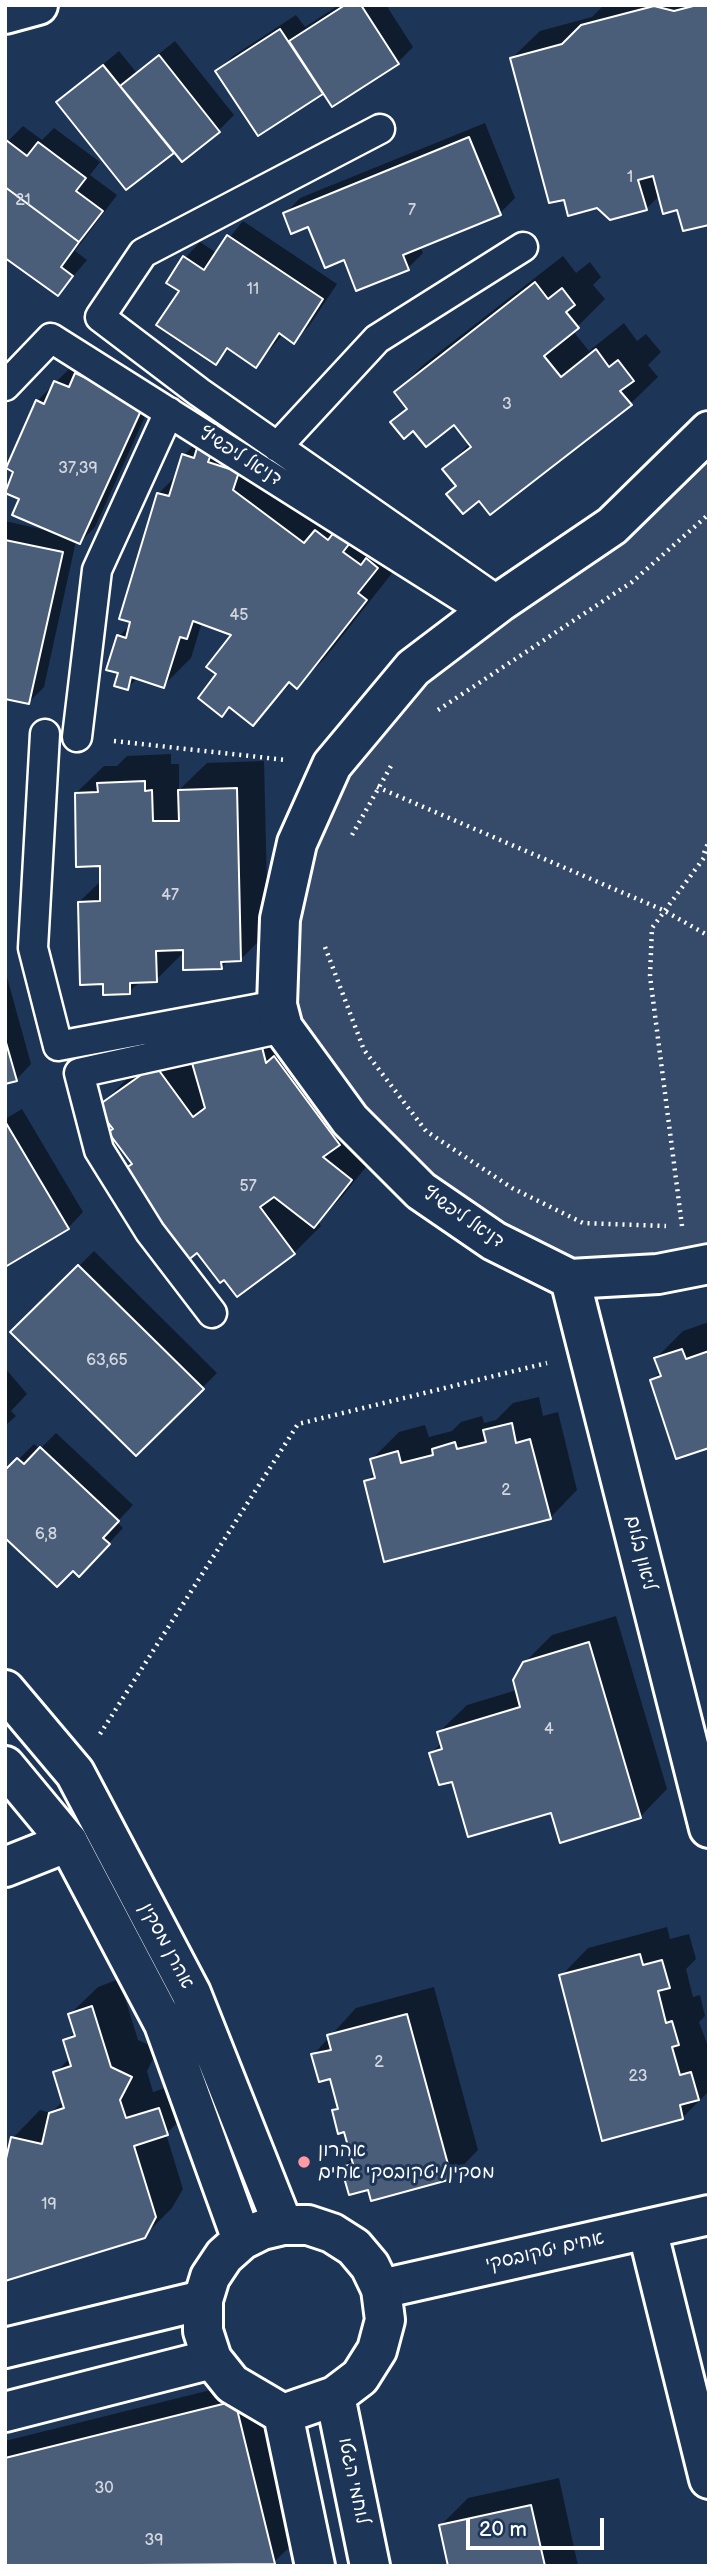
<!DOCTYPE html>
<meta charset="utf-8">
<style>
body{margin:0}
#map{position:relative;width:714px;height:2571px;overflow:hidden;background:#1d3557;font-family:"Balsamiq Sans",sans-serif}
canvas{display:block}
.frame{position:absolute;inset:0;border:7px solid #fff;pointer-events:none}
.scale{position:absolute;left:466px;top:2518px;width:138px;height:32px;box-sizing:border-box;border:4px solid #fff;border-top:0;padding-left:9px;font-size:21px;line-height:24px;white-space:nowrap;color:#fff;-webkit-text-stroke:5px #1d3557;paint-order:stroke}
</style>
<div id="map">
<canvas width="714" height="2571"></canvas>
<div class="frame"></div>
<div class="scale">20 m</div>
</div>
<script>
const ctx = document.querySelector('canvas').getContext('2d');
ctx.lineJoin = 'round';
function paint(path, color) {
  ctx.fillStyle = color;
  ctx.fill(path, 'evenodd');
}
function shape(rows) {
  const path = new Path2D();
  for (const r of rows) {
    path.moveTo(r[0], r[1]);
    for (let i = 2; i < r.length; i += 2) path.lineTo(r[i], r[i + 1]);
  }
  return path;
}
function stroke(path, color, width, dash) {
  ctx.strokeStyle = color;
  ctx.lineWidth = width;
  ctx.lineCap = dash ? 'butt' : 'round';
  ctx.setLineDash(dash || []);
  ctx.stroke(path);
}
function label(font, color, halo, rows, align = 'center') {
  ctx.font = font + ' "Balsamiq Sans","Playpen Sans Hebrew",sans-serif';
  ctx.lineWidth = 6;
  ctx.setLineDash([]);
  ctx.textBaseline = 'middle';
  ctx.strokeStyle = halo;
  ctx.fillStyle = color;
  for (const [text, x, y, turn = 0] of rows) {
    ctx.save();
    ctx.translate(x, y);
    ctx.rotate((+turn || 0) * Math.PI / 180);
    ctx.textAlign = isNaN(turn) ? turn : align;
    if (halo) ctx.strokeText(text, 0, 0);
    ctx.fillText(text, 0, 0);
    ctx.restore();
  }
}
paint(shape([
 [709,431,709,1264,570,1279,421,1191,279,1017,332,765]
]), '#364b69');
paint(shape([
 [339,5,386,5,413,47,398,62,324,91,259,134,217,72,233,56,296,15,305,27],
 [604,5,709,5,679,208,660,195,646,209,512,58,540,31,592,17],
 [175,41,234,115,219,130,174,150,126,187,58,102,119,51,136,72],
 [485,123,515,198,500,213,420,246,423,253,408,268,345,258,309,225,285,214,300,198],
 [23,126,42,140,54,128,100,162,90,175,117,195,75,251,87,260,58,294,5,255,5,144],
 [243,221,337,284,309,326,294,341,283,334,256,366,230,348,216,362,182,291,185,258,200,242,217,253],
 [563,256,576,273,590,262,601,277,593,285,605,299,573,331,589,351,624,323,637,341,646,334,661,352,648,365,658,377,630,404,480,499,458,485,445,469,470,443,454,423,414,428,393,422,408,407,396,392,423,365],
 [92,359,158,388,95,527,80,542,76,541,44,687,29,702,5,697,5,521,49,531,21,498,37,401,71,367],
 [226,421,238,424,235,435,265,444,259,462,393,572,324,659,297,687,292,682,253,724,230,706,221,715,219,674,234,634,202,622,191,658,163,686,138,678,127,688,120,672,119,636,132,624,158,494,177,475,184,455,211,428,217,430],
 [171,754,171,764,179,764,179,790,207,763,264,761,268,932,241,959,229,960,221,968,184,952,156,980,141,981,129,992,105,982,79,902,102,880,101,865,76,793,104,766,117,766,127,756],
 [5,970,31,1064,16,1080,5,1082],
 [288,1017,378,1152,341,1198,318,1221,321,1226,294,1253,198,1250,123,1172,133,1162,115,1128,99,1107,126,1080,183,1039],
 [22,1109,83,1212,68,1228,5,1265,5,1119],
 [94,1251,217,1373,136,1454,13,1332],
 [709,1322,709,1446,652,1380,661,1371,656,1358,683,1331],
 [5,1368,27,1394,11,1411,16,1416,5,1426],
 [539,1397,543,1416,558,1412,577,1490,550,1518,366,1482,375,1472,372,1459,399,1432,425,1425,429,1437,452,1431,461,1422,482,1416,484,1423,496,1420,513,1403],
 [56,1433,133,1505,117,1522,123,1528,94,1559,5,1473,34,1444,40,1449],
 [616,1616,667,1789,640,1817,553,1810,453,1779,431,1753,442,1743,439,1732,467,1705,517,1690,524,1663,552,1635],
 [667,1927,670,1939,689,1934,696,1959,686,1969,693,1997,700,1995,705,2016,699,2022,709,2049,709,2091,682,2118,561,1976,588,1948],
 [119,1979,138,2040,158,2049,147,2071,153,2092,186,2081,194,2106,166,2134,183,2189,172,2208,144,2236,13,2138,40,2110,51,2113,64,2100,55,2073,70,2058,65,2041,75,2031,70,2014,98,1987],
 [434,1987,478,2150,451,2178,369,2188,343,2167,353,2158,345,2130,334,2111,339,2106,331,2077,313,2055,356,2008],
 [259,2378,299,2538,274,2562,261,2566,5,2566,5,2441],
 [559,2478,578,2566,450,2566,441,2525,468,2498]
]), '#0007');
const building = shape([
 [345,5,361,5,399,64,332,107,289,41,345,5],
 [697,5,709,5,709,225,683,231,677,210,663,214,653,176,638,180,647,210,610,220,597,208,568,216,564,200,549,203,510,58,562,44,581,25,654,6,674,11,697,5],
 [280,29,323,94,258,136,215,71,280,29],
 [159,55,220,132,182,162,120,86,159,55],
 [103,65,174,153,126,190,56,102,103,65],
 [469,137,501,215,403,255,409,270,356,291,344,260,325,268,308,227,291,234,283,213,469,137],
 [6,140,27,156,38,142,86,178,76,191,103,211,79,242,5,187,6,140],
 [5,187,79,242,61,267,73,276,58,296,5,258,5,187],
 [227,235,323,299,294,344,279,333,256,368,227,348,216,365,156,325,179,291,166,283,183,256,204,270,227,235],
 [535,282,548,299,562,288,575,305,566,312,579,328,544,356,561,377,596,349,609,367,618,360,634,381,620,391,632,405,490,515,479,501,463,514,446,494,456,486,442,469,471,447,454,425,426,447,413,431,404,439,390,422,407,409,394,392,535,282],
 [75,373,144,404,80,544,12,515,19,499,5,493,13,472,6,468,36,400,44,404,54,381,69,387,75,373],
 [197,448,212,452,208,462,239,472,233,490,304,543,315,530,328,540,338,527,353,539,343,552,361,565,366,558,378,568,358,593,367,600,297,689,289,682,253,726,229,707,222,717,198,698,216,674,206,667,231,635,193,621,187,639,180,637,164,688,131,677,128,690,114,686,118,673,106,670,117,635,126,638,130,622,119,619,157,493,169,496,182,454,194,458,197,448],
 [5,540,63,552,29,704,5,699,5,540],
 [145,781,145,791,152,790,153,821,179,821,178,790,237,788,241,961,221,962,222,969,183,970,183,950,156,951,157,982,130,983,130,994,103,995,103,984,80,985,78,902,100,901,100,866,76,867,75,793,98,792,97,783,145,781],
 [5,1039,17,1081,5,1084,5,1039],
 [261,1043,266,1063,274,1056,340,1145,323,1157,352,1180,314,1228,274,1197,260,1207,295,1254,237,1297,224,1280,220,1283,197,1253,187,1261,120,1172,132,1164,108,1132,113,1129,96,1107,155,1065,193,1117,205,1108,192,1063,261,1043],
 [6,1123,69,1229,5,1267,5,1124,6,1123],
 [78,1265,204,1389,136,1456,10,1332,78,1265],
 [682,1349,686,1359,709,1351,709,1448,676,1459,650,1380,661,1376,654,1358,682,1349],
 [512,1423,516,1443,530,1439,551,1519,384,1562,364,1481,375,1478,370,1459,398,1451,401,1463,433,1455,432,1449,455,1442,457,1449,486,1442,483,1430,512,1423],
 [40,1447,119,1521,103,1538,110,1544,79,1577,73,1571,57,1587,5,1538,5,1470,17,1458,24,1464,40,1447],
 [589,1642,641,1818,560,1843,551,1813,468,1837,452,1782,439,1785,429,1753,442,1749,437,1732,520,1707,513,1680,523,1662,589,1642],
 [640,1954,643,1965,662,1960,670,1988,658,1991,666,2023,672,2021,679,2045,672,2047,680,2075,691,2072,699,2100,680,2105,683,2119,602,2141,559,1975,640,1954],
 [92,2006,111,2067,132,2077,120,2100,126,2118,159,2108,168,2135,134,2146,156,2217,145,2238,5,2281,5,2163,11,2137,42,2144,49,2113,64,2108,53,2072,71,2066,63,2040,75,2036,68,2014,92,2006],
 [407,2014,452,2179,371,2201,368,2190,349,2195,341,2167,353,2164,344,2132,338,2134,332,2110,338,2109,330,2079,319,2082,311,2054,331,2050,327,2035,407,2014],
 [235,2401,275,2564,5,2566,5,2458,235,2401],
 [531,2505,545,2566,448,2566,439,2525,531,2505]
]);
paint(building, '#4a5d79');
stroke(building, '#fff', 2);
const lane = shape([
 [380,129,143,253,100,317,199,392,500,602],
 [5,386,51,338,466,600],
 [277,447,377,339,523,247],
 [45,734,33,948,58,1046,277,1005],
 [77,737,97,570,169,412],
 [212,1313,150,1232,99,1150,79,1073,283,1028]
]);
const street = shape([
 [709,431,612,526,500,602,413,668,332,765,297,843,280,919,277,1005,283,1028,350,1120,421,1191,494,1241,570,1279,658,1274,709,1264],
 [570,1279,709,1828],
 [5,1867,68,1842],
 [647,2229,709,2479],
 [381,2289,709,2215],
 [5,2348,203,2300],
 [5,2412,212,2359]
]);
const secondary = shape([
 [5,14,38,5],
 [5,1690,75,1773,191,1993,283,2225],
 [5,1766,68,1842,164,2024,242,2240],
 [283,2225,308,2225,332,2233,354,2247,370,2266,381,2289,385,2320,377,2350,360,2377,335,2396,283,2414,232,2384,212,2359,203,2331,203,2300,210,2277,224,2256,242,2240,262,2230,283,2225],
 [335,2396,370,2566],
 [283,2414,315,2566]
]);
stroke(lane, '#fff', 33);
stroke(street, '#fff', 44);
stroke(secondary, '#fff', 44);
stroke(shape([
 [438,710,632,582,709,514],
 [114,741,286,760],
 [377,787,663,910,709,936],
 [352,835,391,766],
 [704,853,709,841],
 [325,947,364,1050,426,1131,512,1188,583,1223,666,1226],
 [682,1226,650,976,652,928,709,851],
 [100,1734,298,1424,547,1363]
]), '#fff', 4.5, [2, 5]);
stroke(lane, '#1d3557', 28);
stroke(street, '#1d3557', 38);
stroke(secondary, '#1d3557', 38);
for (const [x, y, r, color] of [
 [304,2162,7,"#ff9aa2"]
]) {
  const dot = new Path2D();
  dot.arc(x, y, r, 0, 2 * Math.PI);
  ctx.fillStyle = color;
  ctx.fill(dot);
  stroke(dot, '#1d3557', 2.5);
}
label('16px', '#d2d6de', null, [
 ["1",630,178],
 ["21",23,201],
 ["7",412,211],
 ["11",253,290],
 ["3",507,405],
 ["37,39",78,469],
 ["45",239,616],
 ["47",170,896],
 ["57",248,1187],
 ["63,65",107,1361],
 ["2",506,1491],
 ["6,8",46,1535],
 ["4",549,1730],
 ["2",379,2063],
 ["23",638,2077],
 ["19",49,2205],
 ["30",104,2489],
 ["39",154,2541]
]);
label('19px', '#fff', '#1d3557', [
 ["דניאל ליפשיץ",240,457,32],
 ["דניאל ליפשיץ",463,1218,34],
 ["ליאון בלום",640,1553,76],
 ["אהרן מסקין",166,1946,62],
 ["אחים יטקובסקי",545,2252,-13],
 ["לוחמי הגטו",353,2481,78]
]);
label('19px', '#fff', '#1d3557', [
 ["אהרון",318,2151],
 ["מסקין/יטקובסקי אחים",318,2173]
], 'left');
</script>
